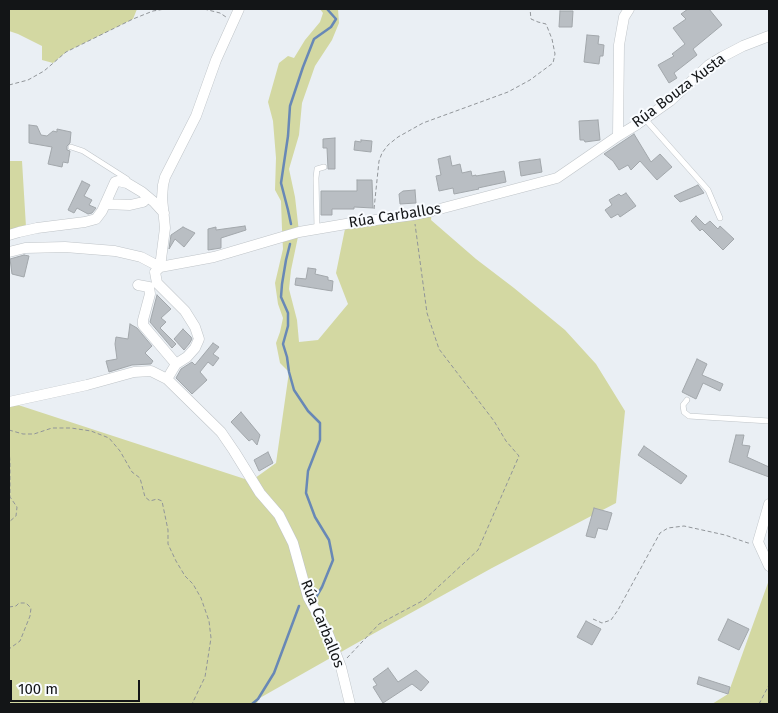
<!DOCTYPE html>
<meta charset="utf-8">
<style>
body{margin:0}
#map{position:relative;width:778px;height:713px;overflow:hidden;background:#eaeff4;font-family:"Fira Sans",sans-serif}
canvas{display:block}
.frame{position:absolute;inset:0;border:10px solid #131517;pointer-events:none}
.scale{position:absolute;left:10px;top:680px;width:130px;height:22px;box-sizing:border-box;border:2px solid #131517;border-top:0;padding-left:6px;font-size:15px;line-height:18px;white-space:nowrap;color:#131517;-webkit-text-stroke:4px #f9fcff;paint-order:stroke}
</style>
<div id="map">
<canvas width="778" height="713"></canvas>
<div class="frame"></div>
<div class="scale">100 m</div>
</div>
<script>
const ctx = document.querySelector('canvas').getContext('2d');
ctx.lineJoin = 'round';
function paint(path, color) {
  ctx.fillStyle = color;
  ctx.fill(path, 'evenodd');
}
function shape(rows) {
  const path = new Path2D();
  for (const r of rows) {
    path.moveTo(r[0], r[1]);
    for (let i = 2; i < r.length; i += 2) path.lineTo(r[i], r[i + 1]);
  }
  return path;
}
function stroke(path, color, width, dash) {
  ctx.strokeStyle = color;
  ctx.lineWidth = width;
  ctx.lineCap = dash ? 'butt' : 'round';
  ctx.setLineDash(dash || []);
  ctx.stroke(path);
}
function label(font, color, halo, rows, align = 'center') {
  ctx.font = font + ' "Fira Sans",sans-serif';
  ctx.lineWidth = 4;
  ctx.setLineDash([]);
  ctx.textBaseline = 'middle';
  ctx.strokeStyle = halo;
  ctx.fillStyle = color;
  for (const [text, x, y, turn = 0] of rows) {
    ctx.save();
    ctx.translate(x, y);
    ctx.rotate((+turn || 0) * Math.PI / 180);
    ctx.textAlign = isNaN(turn) ? turn : align;
    if (halo) ctx.strokeText(text, 0, 0);
    ctx.fillText(text, 0, 0);
    ctx.restore();
  }
}
paint(shape([
 [9,9,137,9,133,19,66,52,53,63,42,60,42,46,18,34,9,31],
 [320,9,338,9,339,23,332,40,315,66,302,103,299,135,289,169,295,197,299,232,291,270,289,289,297,320,299,342,318,340,348,304,336,273,346,224,432,211,431,220,476,259,514,288,565,330,596,364,625,411,616,503,492,568,371,635,258,699,257,704,9,704,9,402,251,481,276,463,289,372,280,363,276,343,280,332,283,318,278,304,275,283,283,249,282,229,281,201,275,190,276,158,273,121,268,102,279,63,288,56,294,58,305,40,320,22,323,13],
 [9,161,22,161,26,227,9,232],
 [769,580,769,704,712,704,728,694]
]), '#d3d8a2');
stroke(shape([
 [291,224,288,210,281,183,288,136,290,106,303,67,314,39,331,27,336,19,327,9],
 [290,244,286,260,282,284,281,297,288,313,288,326,283,344,287,357,289,372,294,390,308,411,320,423,320,440,308,471,306,493,315,517,329,540,333,560,322,587,315,599],
 [252,704,258,699,274,673,299,606]
]), '#6888b6', 2.5);
const building = shape([
 [688,9,709,9,722,25,693,49,697,55,674,73,677,78,669,83,658,65,674,56,672,54,685,44,673,28,686,19,681,14,688,9],
 [560,11,573,11,572,27,559,27,560,11],
 [587,35,599,36,598,44,604,45,603,56,600,56,599,64,584,62,587,35],
 [598,120,600,140,585,142,584,140,580,140,579,121,598,120],
 [29,125,37,126,41,135,47,136,53,131,57,132,57,129,71,132,70,143,67,146,67,150,70,151,68,163,63,162,62,167,48,164,52,147,29,143,29,125],
 [634,134,651,162,660,154,672,167,657,180,640,161,631,170,628,165,619,170,613,161,604,154,634,134],
 [335,138,335,169,328,169,327,148,323,148,323,139,335,138],
 [361,140,372,141,371,152,354,150,355,141,361,142,361,140],
 [450,156,452,166,460,164,462,173,471,171,472,176,476,175,476,176,504,171,506,182,478,188,479,189,454,194,453,188,439,191,436,176,441,175,438,159,450,156],
 [540,159,542,172,521,176,519,162,540,159],
 [357,180,372,180,373,208,354,207,354,209,332,209,332,215,321,215,321,191,357,191,357,180],
 [82,181,90,185,84,196,92,200,89,205,96,208,92,213,88,214,77,208,74,213,68,210,82,181],
 [698,185,704,193,680,202,674,196,698,185],
 [415,190,416,203,400,204,399,194,403,191,415,190],
 [626,193,636,206,620,217,618,214,611,218,605,210,612,205,609,200,619,194,621,196,626,193],
 [696,216,705,225,710,221,718,229,720,226,734,239,723,250,702,229,700,231,691,221,696,216],
 [245,226,246,230,221,238,221,248,208,250,208,229,216,227,216,230,245,226],
 [183,227,195,233,184,247,175,239,169,249,171,235,183,227],
 [24,255,29,256,24,277,12,274,10,259,24,255],
 [308,268,316,269,315,274,328,277,328,280,333,281,332,291,295,285,296,278,306,279,308,268],
 [157,295,171,309,161,318,166,322,160,328,176,344,172,348,150,322,157,295],
 [130,324,137,328,152,346,145,353,153,361,151,364,132,365,109,372,106,361,117,359,115,344,116,337,128,339,130,324],
 [183,329,191,337,192,339,189,344,184,350,174,339,183,329],
 [213,343,219,347,213,354,219,358,213,366,208,362,200,372,207,380,192,394,176,378,181,369,192,362,195,365,213,343],
 [697,359,707,364,702,375,723,384,720,391,703,383,696,399,682,392,697,359],
 [241,412,260,435,257,445,252,439,249,441,231,422,241,412],
 [736,435,744,435,742,445,750,446,747,457,769,467,769,477,729,462,736,435],
 [644,446,687,476,681,484,638,455,644,446],
 [268,452,273,463,259,471,254,460,268,452],
 [594,508,612,513,607,530,598,528,595,538,586,536,594,508],
 [728,619,749,629,739,650,718,640,728,619],
 [586,621,601,629,592,645,577,637,586,621],
 [388,668,398,682,416,670,429,682,421,691,412,684,383,703,373,687,377,685,373,679,388,668],
 [699,677,730,687,728,694,697,684,699,677]
]);
paint(building, '#b9bec3');
stroke(building, '#a2a7ab', 1);
const lane = shape([
 [645,119,708,190,720,218],
 [71,147,83,151,127,179,127,183],
 [317,229,316,178,317,169,324,167],
 [687,400,683,405,684,412,689,416,769,421]
]);
const street = shape([
 [618,136,619,45,624,17,629,9],
 [105,204,130,205,143,202,148,197],
 [9,235,19,232,37,228,85,222,96,219,102,211,115,182,118,181,127,183,142,192,154,202,164,213],
 [9,252,25,248,65,247,115,251,141,257,160,267,214,257,299,232,346,224,413,215,432,211,557,178,618,136,636,125,670,101,709,65,722,57,743,46,769,36],
 [138,285,149,287,150,294,143,320,143,325,176,364],
 [167,379,176,364,187,357,195,348,199,339,195,327,185,311,157,283,155,272,160,267,165,228,162,198,163,185,165,177,196,116,216,60,239,9],
 [9,402,87,385,134,372,151,371,167,379,221,432,234,451,260,493,279,515,293,543,308,597,327,631,341,667,350,704],
 [769,504,758,542,769,566]
]);
stroke(lane, '#bfc4c8', 6);
stroke(street, '#bfc4c8', 11);
stroke(shape([
 [204,9,220,13,226,17],
 [9,85,28,80,44,71,66,52,133,19,153,11,165,9],
 [374,209,379,161,382,153,388,145,398,137,423,123,508,92,530,80,553,63,555,54,552,39,546,24,538,22,531,19,530,9],
 [9,430,23,434,34,434,52,428,71,428,91,431,109,438,120,451,132,472,140,478,145,497,150,501,157,499,162,501,168,530,168,544,176,561,185,576,193,584,201,598,209,621,211,638,205,677,192,704],
 [9,450,10,462,10,497,17,507,16,516,9,522],
 [9,607,16,606,19,603,26,603,31,608,30,616,20,641,9,649],
 [593,619,602,623,611,620,618,610,660,533,668,528,684,526,725,535,748,543,750,543],
 [347,658,379,624,424,600,478,550,519,456,506,441,494,421,439,349,427,313,415,224],
 [759,704,769,685]
]), '#919599', 1, [4, 2.5]);
stroke(lane, '#fff', 5);
stroke(street, '#fff', 10);
label('15px', '#131517', '#f9fcff', [
 ["Rúa Bouza Xusta",679,91,-37],
 ["Rúa Carballos",395,216,-9],
 ["Rúa Carballos",322,624,68]
]);
</script>
